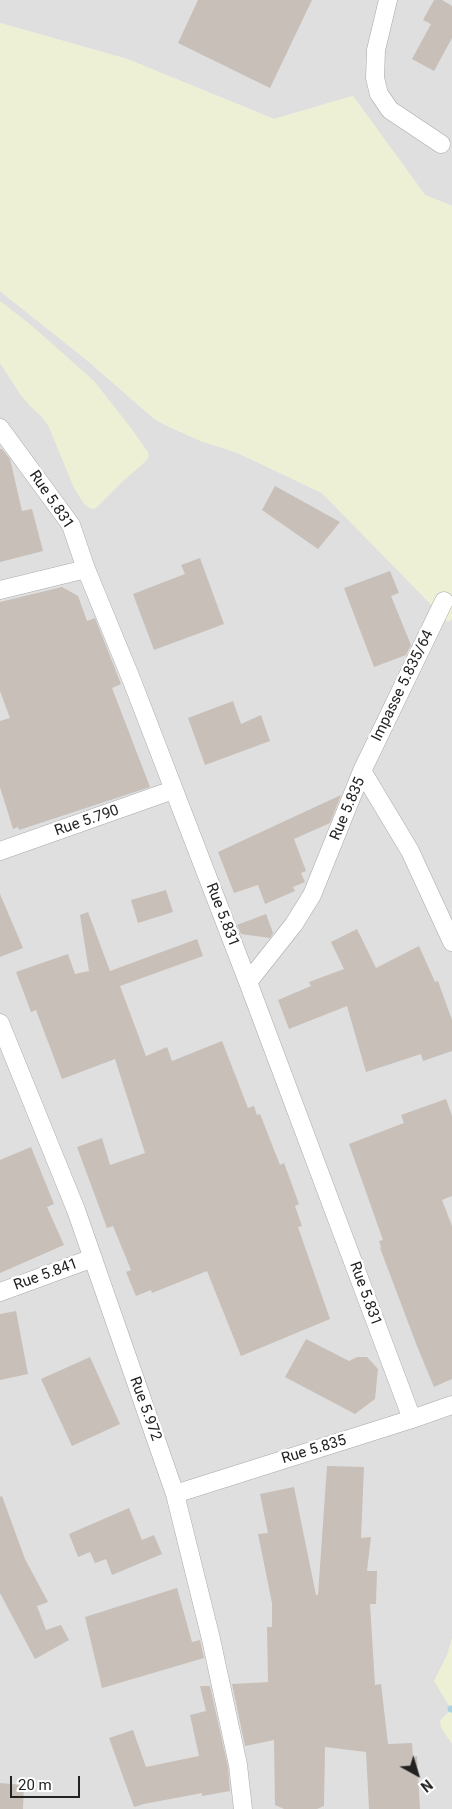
<!DOCTYPE html>
<style>
body{margin:0}
#map{position:relative;width:452px;height:1809px;overflow:hidden;background:#f2efe9;font-family:Roboto,sans-serif}
canvas{display:block}
.north{position:absolute;left:392px;top:1749px;width:50px;height:50px;-webkit-text-stroke:4px #fff;paint-order:stroke;rotate:141deg;font-size:14px;font-weight:700;line-height:20px;text-align:center;color:#222}
.north::after{content:'';display:block;margin:auto;width:18px;height:22px;background:#222;clip-path:polygon(50% 0,100% 100%,50% 72%,0 100%)}
.scale{position:absolute;left:10px;top:1776px;width:70px;height:22px;box-sizing:border-box;border:2px solid #222;border-top:0;padding-left:6px;font-size:15px;line-height:18px;white-space:nowrap;color:#222;-webkit-text-stroke:4px #fff;paint-order:stroke}
</style>
<div id="map">
<canvas width="452" height="1809"></canvas>
<div class="north">N</div>
<div class="scale">20 m</div>
</div>
<script>
const ctx = document.querySelector('canvas').getContext('2d');
ctx.lineJoin = 'round';
function paint(path, color) {
  ctx.fillStyle = color;
  ctx.fill(path, 'evenodd');
}
function shape(rows) {
  const path = new Path2D();
  for (const r of rows) {
    path.moveTo(r[0], r[1]);
    for (let i = 2; i < r.length; i += 2) path.lineTo(r[i], r[i + 1]);
  }
  return path;
}
function stroke(path, color, width, dash) {
  ctx.strokeStyle = color;
  ctx.lineWidth = width;
  ctx.lineCap = dash ? 'butt' : 'round';
  ctx.setLineDash(dash || []);
  ctx.stroke(path);
}
function label(font, color, halo, rows, align = 'center') {
  ctx.font = font + ' Roboto,sans-serif';
  ctx.lineWidth = 5;
  ctx.setLineDash([]);
  ctx.textBaseline = 'middle';
  ctx.strokeStyle = halo;
  ctx.fillStyle = color;
  for (const [text, x, y, turn = 0] of rows) {
    ctx.save();
    ctx.translate(x, y);
    ctx.rotate((+turn || 0) * Math.PI / 180);
    ctx.textAlign = isNaN(turn) ? turn : align;
    if (halo) ctx.strokeText(text, 0, 0);
    ctx.fillText(text, 0, 0);
    ctx.restore();
  }
}
paint(shape([
 [0,0,452,0,452,206,425,195,353,96,274,119,127,59,0,23],
 [0,291,88,361,152,417,165,425,201,441,238,453,322,493,448,621,452,619,452,1809,0,1809]
]), '#e0dfdf');
paint(shape([
 [0,23,127,59,274,119,353,96,425,195,452,206,452,619,448,622,322,493,238,453,201,441,165,425,152,417,88,361,0,291],
 [0,301,31,325,94,381,131,428,148,452,149,456,146,461,123,481,96,508,91,509,84,504,74,488,48,425,42,417,30,406,20,394,0,363],
 [452,1638,452,1744,441,1728,440,1721,451,1709,434,1681,447,1655]
]), '#eef0d5');
stroke(shape([
 [451,1709,452,1709]
]), '#aad3df', 7);
paint(shape([
 [198,0,312,0,270,88,178,43],
 [434,0,442,0,452,6,452,38,434,71,412,59,431,24,423,20],
 [0,449,2,449,10,459,22,511,32,509,43,551,0,562],
 [275,486,340,522,318,549,262,510],
 [200,558,224,624,154,650,133,594,185,574,181,565],
 [390,571,399,593,391,596,411,645,406,655,374,667,344,588],
 [62,587,78,596,87,621,95,618,121,684,112,688,150,787,19,830,18,827,13,829,0,787,0,721,10,718,0,691,0,602],
 [233,701,241,724,261,715,270,741,205,765,188,718],
 [341,795,330,823,294,839,306,871,301,873,305,882,293,887,295,891,265,904,258,885,234,893,218,852],
 [166,890,173,912,138,923,131,900],
 [0,894,23,948,0,957],
 [88,912,110,971,197,939,203,956,120,986,146,1056,167,1047,172,1061,222,1041,248,1108,254,1106,257,1115,260,1114,280,1165,284,1163,299,1204,295,1206,302,1226,298,1227,330,1319,241,1356,207,1271,152,1293,151,1290,136,1296,126,1272,131,1270,113,1226,107,1228,77,1147,102,1138,110,1165,145,1153,115,1059,62,1079,36,1010,31,1012,16,972,68,954,75,974,89,971,80,915],
 [266,914,273,933,270,938,241,934,237,925],
 [357,929,376,968,419,946,435,982,438,981,452,1020,452,1051,423,1061,421,1054,366,1072,347,1006,289,1029,278,1000,311,986,309,982,344,969,331,942],
 [446,1099,452,1116,452,1196,442,1200,452,1226,452,1379,434,1387,417,1346,380,1248,381,1247,379,1241,383,1240,349,1144,404,1123,401,1115],
 [31,1147,54,1204,47,1207,64,1245,0,1273,0,1160],
 [16,1311,28,1374,0,1380,0,1314],
 [306,1339,349,1361,357,1357,367,1357,378,1369,375,1399,355,1414,285,1377],
 [90,1357,120,1424,72,1446,41,1379],
 [327,1466,364,1467,361,1538,371,1537,367,1571,377,1571,376,1604,370,1604,375,1685,381,1684,388,1744,412,1743,413,1757,417,1756,420,1809,369,1809,366,1752,325,1747,324,1806,317,1809,284,1809,275,1805,274,1740,245,1746,232,1684,268,1682,267,1627,272,1627,272,1603,258,1534,268,1533,260,1494,294,1487,316,1595,318,1595],
 [2,1496,25,1559,48,1602,37,1606,46,1630,61,1625,69,1640,35,1659,0,1593,0,1497],
 [129,1508,142,1540,154,1535,162,1554,112,1575,106,1559,95,1563,90,1552,78,1557,69,1534],
 [177,1588,192,1642,200,1640,204,1658,102,1688,85,1617],
 [200,1686,210,1686,228,1767,230,1791,202,1796,202,1793,144,1804,134,1807,109,1738,133,1730,146,1767,199,1756,190,1715,206,1711],
 [0,1783,24,1785,23,1809,0,1809]
]), '#c7bfb8');
const minor = shape([
 [388,0,376,50,375,78,379,94,390,110,441,144],
 [0,428,71,525,86,569,132,681,248,982,412,1419],
 [0,590,86,569],
 [362,771,444,601],
 [0,851,173,790],
 [248,982,294,924,312,895,362,771,410,851,452,942],
 [0,1023,76,1210,175,1494,211,1639,238,1765,243,1809],
 [0,1292,93,1258],
 [175,1494,412,1419,452,1405]
]);
stroke(minor, '#a9a9a9', 19);
stroke(minor, '#fff', 18);
label('15px', '#222', '#fff', [
 ["Rue 5.831",51,500,56],
 ["Impasse 5.835/64",403,686,-64],
 ["Rue 5.835",348,809,-67],
 ["Rue 5.790",87,821,-19],
 ["Rue 5.831",222,915,69],
 ["Rue 5.841",46,1275,-20],
 ["Rue 5.831",365,1294,70],
 ["Rue 5.972",145,1409,70],
 ["Rue 5.835",314,1450,-17]
]);
</script>
